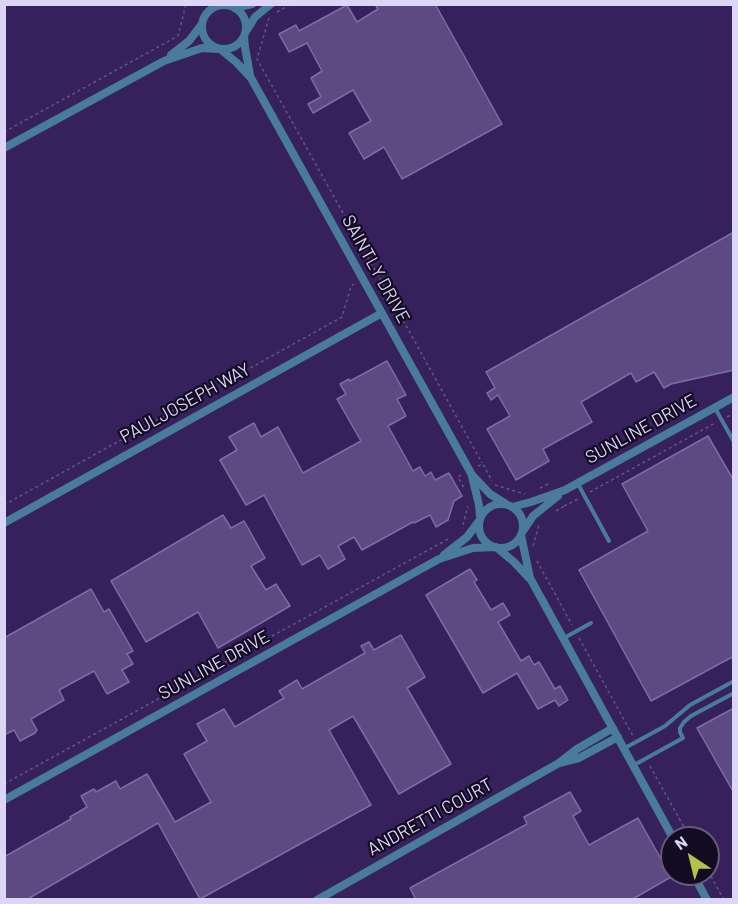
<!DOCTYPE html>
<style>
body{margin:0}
#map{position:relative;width:738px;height:904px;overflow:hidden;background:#2d1a4e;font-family:Barlow,sans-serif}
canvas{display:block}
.frame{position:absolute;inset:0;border:6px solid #ddd5f6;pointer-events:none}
.north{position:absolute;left:660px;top:826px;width:60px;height:60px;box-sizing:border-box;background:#130b22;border:2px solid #645c77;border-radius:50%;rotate:325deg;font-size:16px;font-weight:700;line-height:24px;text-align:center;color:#ddd5f6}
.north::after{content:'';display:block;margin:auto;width:21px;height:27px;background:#b2c34c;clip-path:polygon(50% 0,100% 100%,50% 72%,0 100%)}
</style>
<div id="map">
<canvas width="738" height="904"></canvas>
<div class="frame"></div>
<div class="north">N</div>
</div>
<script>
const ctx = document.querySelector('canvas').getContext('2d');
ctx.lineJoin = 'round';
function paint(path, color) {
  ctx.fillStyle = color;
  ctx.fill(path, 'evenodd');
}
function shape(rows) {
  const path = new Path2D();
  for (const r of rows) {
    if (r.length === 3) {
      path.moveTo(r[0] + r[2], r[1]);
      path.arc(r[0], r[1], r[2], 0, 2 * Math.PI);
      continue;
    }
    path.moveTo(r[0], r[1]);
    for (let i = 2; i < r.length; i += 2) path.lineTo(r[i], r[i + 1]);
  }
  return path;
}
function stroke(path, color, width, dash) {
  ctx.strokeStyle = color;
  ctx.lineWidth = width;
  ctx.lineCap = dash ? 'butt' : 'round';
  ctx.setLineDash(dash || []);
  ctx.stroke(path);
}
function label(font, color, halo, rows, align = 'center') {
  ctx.font = font + ' Barlow,sans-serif';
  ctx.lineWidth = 4.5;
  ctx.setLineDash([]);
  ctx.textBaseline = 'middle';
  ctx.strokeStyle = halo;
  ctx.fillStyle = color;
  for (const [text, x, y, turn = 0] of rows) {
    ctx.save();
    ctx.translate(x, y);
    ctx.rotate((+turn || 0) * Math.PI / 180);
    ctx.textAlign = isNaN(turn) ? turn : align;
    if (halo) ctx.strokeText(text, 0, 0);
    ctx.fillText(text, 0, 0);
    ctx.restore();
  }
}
paint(shape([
 [5,5,733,5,733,899,5,900],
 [672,838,708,838,708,874,672,874]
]), '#37215d');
const building = shape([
 [375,4,435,4,502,124,402,179,384,147,364,159,349,133,371,121,353,90,313,113,308,104,321,97,311,78,322,71,307,43,289,52,279,34,296,25,299,31,347,5,357,22,378,9,375,4],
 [734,232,734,370,671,384,664,388,654,372,636,382,631,373,581,402,592,422,543,449,549,461,516,480,487,429,510,416,498,395,491,400,487,393,495,388,486,372,734,232],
 [387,361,406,395,397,399,406,416,388,426,413,471,420,467,425,476,431,472,435,480,449,473,462,496,454,501,448,520,436,527,430,515,414,523,413,522,362,550,354,537,338,546,345,559,328,569,320,555,302,565,264,495,246,505,220,460,237,450,229,437,254,423,261,437,278,427,303,473,361,441,337,399,346,394,340,384,349,379,350,381,387,361],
 [708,436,734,481,734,656,651,701,579,570,648,531,622,484,708,436],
 [223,515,231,528,244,521,265,558,251,566,266,590,276,584,290,606,218,648,198,612,146,642,111,581,223,515],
 [470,569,477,580,474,582,491,610,503,603,510,615,498,622,521,661,529,656,534,665,539,662,555,689,560,686,568,700,559,706,555,700,538,709,517,673,483,693,426,595,470,569],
 [91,589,104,612,109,609,133,651,127,654,133,664,122,670,129,682,107,694,94,671,59,690,64,700,31,719,37,730,35,733,20,741,14,730,4,735,4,638,91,589],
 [401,635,425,677,407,688,451,764,399,794,353,716,329,730,371,805,200,899,158,823,26,900,4,900,4,857,71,819,70,817,87,807,81,796,94,789,96,792,116,781,120,789,147,774,175,822,211,802,184,754,207,741,197,724,224,709,235,727,284,698,279,691,297,680,302,689,365,653,361,646,369,642,374,650,401,635],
 [734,708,734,793,697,728,734,708],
 [570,792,581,811,573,816,589,845,638,818,671,877,631,900,416,900,410,888,527,824,524,817,570,792]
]);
paint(building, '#5c4b83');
stroke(building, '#7d6ca7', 1.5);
stroke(shape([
 [277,12,291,4],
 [269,18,257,59,376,272,371,275],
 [4,132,178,36,186,4],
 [377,273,482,463],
 [727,417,734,413],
 [478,466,483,464,492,481],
 [461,475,458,477,464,488],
 [495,485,525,494],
 [540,488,548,484],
 [590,492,715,423],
 [4,505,342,317,351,286,354,284],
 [564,506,578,499],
 [556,511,563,507,562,505],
 [463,525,468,506],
 [533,546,539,525],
 [537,561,572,625],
 [579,638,633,736],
 [650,766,690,838],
 [4,784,450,538],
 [708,871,724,900]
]), '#655583', 1.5, [3, 3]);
stroke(shape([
 [715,408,734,442],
 [578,484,609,541],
 [564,638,591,623],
 [625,748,665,726,690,705,734,681],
 [634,765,683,738,680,732,680,728,684,722,691,716,734,693]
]), '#487c9a', 4);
stroke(shape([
 [224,27,22],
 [235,8,252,4],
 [247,30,255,17,271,4],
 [244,37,245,47,250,75],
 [220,49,236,62,251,78,472,475,490,494,506,504],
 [171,55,189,41,202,24],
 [4,148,164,61,202,48,218,49],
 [472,476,479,505,480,516],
 [501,526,22],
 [512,507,531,502,565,490,734,397],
 [4,523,382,313],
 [523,531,533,516,558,496],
 [521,535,530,578,673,838],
 [496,547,514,562,529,578],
 [444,555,467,537,479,521],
 [559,763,579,758,618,737],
 [4,800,439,559,473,548,495,547],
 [693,874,707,900],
 [317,900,559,763,577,749,613,728]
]), '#487c9a', 8);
label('18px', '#ddd5f6', '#130b22', [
 ["SAINTLY DRIVE",376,269,61],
 ["PAULJOSEPH WAY",185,403,-29],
 ["SUNLINE DRIVE",641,429,-29],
 ["SUNLINE DRIVE",214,665,-29],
 ["ANDRETTI COURT",430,817,-29]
]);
</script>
